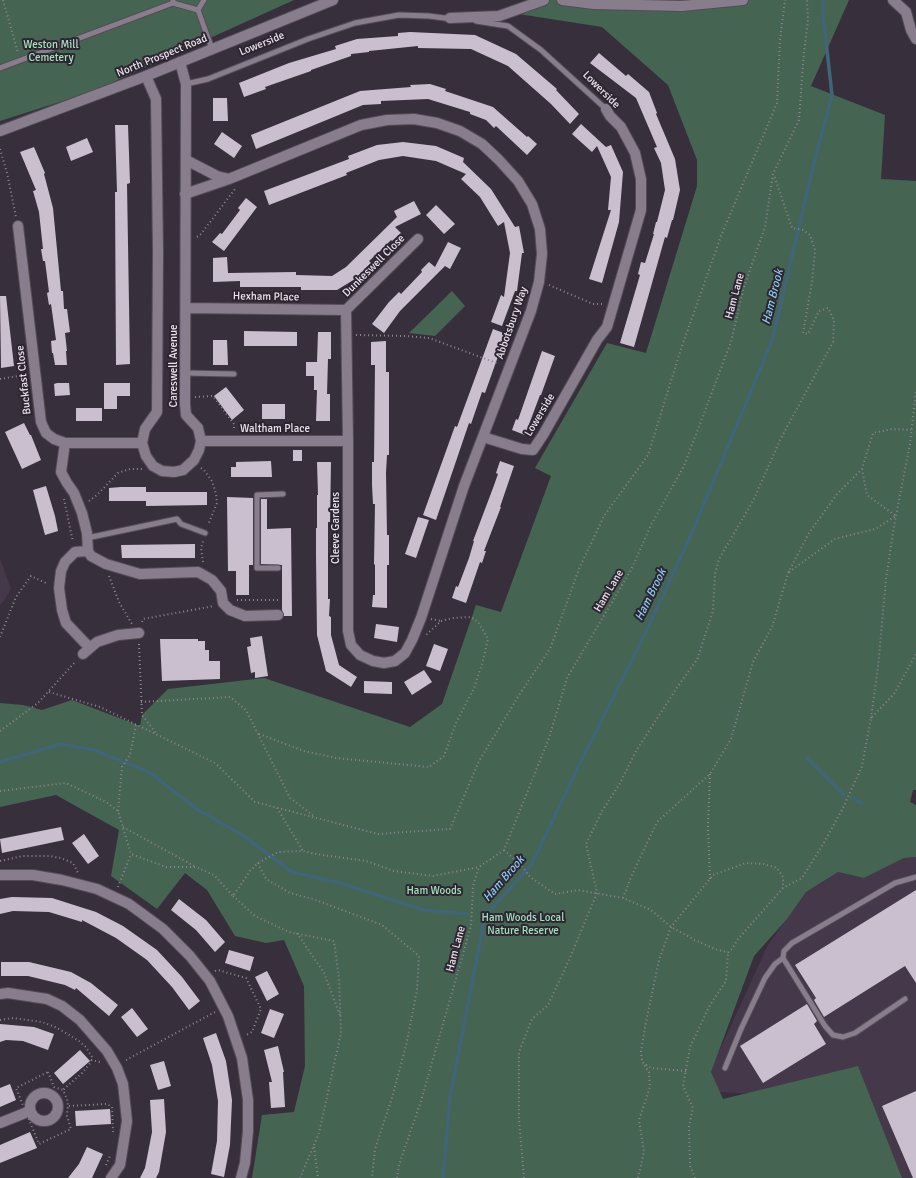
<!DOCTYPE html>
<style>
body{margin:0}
canvas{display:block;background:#382f3c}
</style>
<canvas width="916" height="1178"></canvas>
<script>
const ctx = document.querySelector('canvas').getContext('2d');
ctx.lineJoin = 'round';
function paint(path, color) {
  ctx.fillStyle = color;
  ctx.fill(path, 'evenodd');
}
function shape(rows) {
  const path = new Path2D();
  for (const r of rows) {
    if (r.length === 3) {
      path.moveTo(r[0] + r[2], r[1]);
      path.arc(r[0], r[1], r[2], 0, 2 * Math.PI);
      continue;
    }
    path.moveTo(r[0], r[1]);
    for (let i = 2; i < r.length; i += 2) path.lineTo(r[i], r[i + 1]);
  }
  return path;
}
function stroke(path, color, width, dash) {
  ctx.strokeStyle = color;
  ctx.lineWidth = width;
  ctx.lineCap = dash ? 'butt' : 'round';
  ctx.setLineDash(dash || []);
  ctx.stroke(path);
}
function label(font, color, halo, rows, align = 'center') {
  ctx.font = font + ' Signika,sans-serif';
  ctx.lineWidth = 4;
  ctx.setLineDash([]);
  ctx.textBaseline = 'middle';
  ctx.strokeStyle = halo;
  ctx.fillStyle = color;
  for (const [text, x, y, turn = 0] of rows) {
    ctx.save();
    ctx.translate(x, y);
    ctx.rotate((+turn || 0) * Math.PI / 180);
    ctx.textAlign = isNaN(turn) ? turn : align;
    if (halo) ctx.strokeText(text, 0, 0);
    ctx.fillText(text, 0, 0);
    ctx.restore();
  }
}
paint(shape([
 [0,559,11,589,5,599,0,605],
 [916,857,916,1178,861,1178,758,1094,701,1091,768,945,806,892,838,872,864,878,904,858]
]), '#44384a');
paint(shape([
 [0,0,294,0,91,92,0,121],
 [543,0,849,0,811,86,885,115,881,179,916,181,916,790,913,790,910,802,916,805,916,857,904,858,864,878,838,872,806,892,787,919,754,956,711,1072,723,1099,858,1066,902,1178,252,1178,262,1115,294,1112,305,1066,304,986,284,940,266,943,235,936,207,890,185,873,157,909,111,876,119,830,56,795,0,807,0,703,23,705,42,710,72,700,140,726,142,715,168,689,264,678,410,727,442,704,476,605,501,612,551,476,535,468,607,343,646,353,697,186,697,160,668,85,602,27,506,12],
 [452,291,465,306,435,336,409,333]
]), '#466452');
stroke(shape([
 [807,758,844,795],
 [0,762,60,744,94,750,149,772,198,810,241,834,292,872,340,883,424,910,467,914],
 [852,798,862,803],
 [443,1178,450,1097,485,916,532,864,581,761,642,640,687,544,772,341,813,167,832,95,823,14,823,0]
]), '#406478', 3.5);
paint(shape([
 [410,32,475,35,516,54,557,89,556,90,579,114,570,124,551,104,508,66,471,49,418,48,418,46,369,51,369,52,351,54,351,56,311,70,311,71,265,87,266,89,244,97,239,83,289,63,336,49,335,46,357,39,398,36,398,33],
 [599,53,626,76,628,74,649,92,657,113,656,114,675,159,680,190,673,220,672,220,667,238,665,237,634,347,620,343,640,275,638,274,641,262,645,263,654,234,653,234,656,222,657,222,665,190,661,163,654,148,657,147,636,98,590,63],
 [430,84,446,89,445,91,493,107,527,137,528,136,537,144,527,155,496,126,494,128,486,120,470,114,470,112,428,99,381,101,381,104,363,105,256,149,251,135,360,91,411,87,410,85],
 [213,98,227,98,228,121,213,121],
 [581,124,606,147,611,145,623,172,619,222,602,283,589,279,611,210,608,210,611,177,597,146,592,152,572,134],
 [115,125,128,125,130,183,127,184,130,364,116,365,115,192,117,192],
 [222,132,242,146,234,158,214,144],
 [87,138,93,152,71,161,66,147],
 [403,142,436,146,464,158,463,162,491,189,515,227,519,226,524,253,522,253,517,291,515,291,502,326,491,322,501,295,504,297,510,253,504,222,498,226,480,197,461,179,466,174,436,161,403,156,379,160,346,173,347,175,269,205,264,191,349,159,348,156,377,145],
 [34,147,45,173,44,174,53,208,61,291,63,291,64,309,67,309,70,332,65,333,67,351,66,351,67,365,55,365,53,353,52,353,51,341,56,340,51,304,49,305,47,293,49,292,45,261,43,261,41,249,43,249,39,212,33,191,36,190,20,152],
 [246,198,257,207,224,251,212,242,220,233,222,234,240,210,238,208],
 [414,201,421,214,395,227,401,233,392,241,391,240,380,251,369,261,371,263,355,279,337,290,301,290,301,287,240,287,240,281,213,282,213,258,227,257,228,273,296,272,296,275,332,276,346,267,397,217,394,211],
 [436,205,455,224,444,234,426,215],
 [448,242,461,248,450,269,445,266,400,311,384,333,372,324,389,302,399,292,401,294,422,272,421,270,429,262,435,267],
 [0,296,6,296,14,366,1,368],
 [493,329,506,334,485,393,482,392,471,424,469,423,436,520,423,515,455,426,457,427],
 [244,331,297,332,297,346,244,346],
 [318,332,331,332,331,359,328,359,327,394,330,394,330,421,316,421,317,390,314,390,314,376,306,376,306,362,317,362],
 [213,340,227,340,228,365,213,365],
 [386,341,386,372,389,372,389,455,387,455,386,473,387,535,389,535,389,565,387,565,387,608,372,607,373,595,375,595,375,565,374,564,375,504,373,504,372,485,372,462,374,462,375,365,371,365,371,342],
 [542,351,555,356,541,395,540,395,525,435,512,430,516,419,518,420],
 [57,383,69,383,70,395,55,396,54,384],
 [104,383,130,383,130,396,117,396,117,409,104,409],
 [226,387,244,410,232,420,214,396],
 [262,404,285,404,285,419,262,419],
 [76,408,102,408,102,421,76,421],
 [24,423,30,435,31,435,41,460,22,469,5,432],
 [293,450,302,450,302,461,293,461],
 [271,461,272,477,231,477,231,467,236,467,236,462],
 [500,461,514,466,500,507,501,507,484,551,486,551,482,563,480,562,466,603,452,598,456,586,458,587,469,558,474,541,473,541,493,488,498,474,496,473],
 [317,462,331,462,330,522,328,522,328,599,330,599,329,616,331,617,331,635,339,665,357,677,351,687,326,671,317,635,316,556,316,528,317,528,317,495,318,495],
 [46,486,55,516,58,531,45,535,33,490],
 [121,487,146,487,146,501,109,501,109,488],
 [146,492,207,492,207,505,146,506],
 [227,497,253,498,253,565,249,565,249,595,236,595,236,571,228,571],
 [261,499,267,499,267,529,291,528,292,616,284,616,282,610,282,565,261,564],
 [418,517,429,520,416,558,405,554],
 [195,544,195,558,122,558,121,545],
 [376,624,399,627,397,642,374,638],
 [262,636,268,676,255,678,255,672,251,673,247,647,251,646,250,638],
 [160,639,198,639,198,641,205,641,205,650,209,650,209,661,220,661,220,679,162,681],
 [434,644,448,649,440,671,426,666],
 [424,670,432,682,412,695,404,682],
 [364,681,392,682,392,694,364,693],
 [61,827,64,840,2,853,0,839],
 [84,834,99,856,88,864,72,843],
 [916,890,916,983,905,966,824,1017,814,1000,816,998,795,965],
 [12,897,52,898,96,912,123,926,157,950,182,977,200,1001,189,1010,172,987,147,960,116,938,82,920,82,922,49,912,13,911,0,914,0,899],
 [179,899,206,920,225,942,215,952,196,930,171,910],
 [229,950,254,957,250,971,225,963],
 [1,962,29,962,71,972,91,983,118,1005,109,1016,76,988,75,990,65,985,28,976,1,976],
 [267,971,279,994,267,1001,255,977],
 [807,1004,817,1021,814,1024,826,1044,763,1083,740,1046],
 [132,1008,148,1029,137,1037,121,1017],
 [270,1009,284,1014,274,1038,261,1033],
 [0,1024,34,1027,54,1034,48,1050,23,1041,6,1040,0,1042],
 [216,1033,226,1061,232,1100,230,1145,224,1177,211,1174,217,1141,218,1101,212,1065,203,1038],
 [278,1046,284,1072,283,1072,285,1107,271,1108,269,1082,272,1082,264,1050],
 [80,1050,90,1061,63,1084,54,1073],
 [164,1061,171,1086,158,1090,150,1065],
 [10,1084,16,1100,0,1107,0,1088],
 [916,1091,916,1178,913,1178,882,1106],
 [164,1099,166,1132,159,1172,156,1178,140,1178,145,1168,152,1132,150,1100],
 [110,1109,111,1124,76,1126,75,1111],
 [30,1132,37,1148,0,1163,0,1145],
 [87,1147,103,1154,92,1178,68,1178,79,1164]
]), '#cabfcf');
const service = shape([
 [173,0,173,3,198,10,204,0],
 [198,10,212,49],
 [476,21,508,26,541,50,606,109],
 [0,68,173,3],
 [186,84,208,79,308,39,355,23,399,15,429,16,452,19],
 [185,373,234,374],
 [87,538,177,519,181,524,205,533],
 [278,568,257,568,257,495,283,494],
 [905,999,855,1033,843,1037,833,1035,825,1026,783,958,784,951,792,943,895,883,916,877],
 [725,1068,741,1029,765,978,775,964,783,958]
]);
const minor = shape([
 [562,0,594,4,682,6,743,0],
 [893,0,906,12,911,30,916,39],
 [450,18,499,16,544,0],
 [146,76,156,99,158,252,157,412,145,429,142,443,146,456,153,466,162,471,174,472,183,470,194,460,199,450,201,441,198,428,186,415,185,404,186,84,180,62],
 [186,160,217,176,229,179],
 [185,194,229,179,361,125,387,120,414,119,437,123,460,131,482,144,499,160,518,181,532,204,540,229,542,254,539,282,531,311,464,486,421,618,412,640,405,653,395,661,384,663,373,661,360,655,351,645,348,631,348,441,346,310],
 [18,226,41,422,46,433,54,439,65,443,142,443],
 [186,308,346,310],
 [346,310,418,239],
 [483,437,522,449,533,450,543,435,597,340,607,327,641,210,641,179,635,153,621,127,610,116,606,109],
 [201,441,348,441],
 [65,443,61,472,67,483,74,493,82,513,87,533,88,551,91,556,106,564,140,574,198,572,212,580,221,591,223,603,230,610,245,616,278,615],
 [88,551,75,552,65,562,61,571,59,588,62,610,66,623,85,643,90,647],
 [83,654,97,642,118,635,139,633],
 [0,875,33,875,62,880,97,889,129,904,163,929,190,956,210,981,228,1016,242,1058,248,1100,248,1131,245,1163,241,1178],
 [0,994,8,993,47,999,62,1006,80,1020,107,1051,117,1068,123,1084,127,1121,120,1165,111,1178],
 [44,1107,14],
 [0,1123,30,1111]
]);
const tertiary = shape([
 [0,131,146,76,333,0]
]);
stroke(service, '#544c57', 7);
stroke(minor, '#544c57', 12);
stroke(tertiary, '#544c57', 12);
stroke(shape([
 [3,0,18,53],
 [0,149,7,173,16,217],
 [197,237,201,234,235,189],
 [549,285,593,304,602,304],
 [356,335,405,336,429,338,499,364],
 [0,379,25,375],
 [195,397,213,396,234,424,234,430],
 [201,468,204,470,212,481,216,494,217,503,208,525],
 [64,499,73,542],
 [89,501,97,495,118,473,130,469,142,469],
 [203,562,201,548,203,541],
 [789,572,835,539,875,529,896,516,867,495,862,469],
 [109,576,119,602,132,624],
 [237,600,278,600],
 [431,619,441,621],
 [142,622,143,619,214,606],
 [0,637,16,597,31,576,48,584],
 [139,644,142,715,156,733],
 [49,692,100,707,215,763,255,802,378,834,450,829,479,761,521,692,550,649,579,569,604,516,648,455,681,349,721,236,777,103,780,40,785,0],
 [141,702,230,697,246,710,290,798,314,816],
 [871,718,878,667,886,579,894,526,910,444,916,391],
 [0,731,38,703,75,662],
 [259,734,304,751,336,758,429,767,444,756,456,723,474,688,482,664,488,639,478,622,471,617,453,618,441,621,425,636],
 [0,791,66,783,106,802,118,811,131,854,166,867,196,867,214,875,233,896,250,871,258,863,278,852,303,851,316,854,366,861,394,871,433,876,479,867],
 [277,808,303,851],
 [118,811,122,767,130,755,136,725],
 [123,827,194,866],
 [504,850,520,864,530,877,555,894,578,890,623,898,651,910,671,927,695,940,717,950,728,952,732,949,738,939,783,888,802,878,822,846,843,808,862,766,871,718,894,694,916,654],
 [0,861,23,856,50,856,61,858,73,863,78,873],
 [258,863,266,879,290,893,313,899,382,925,419,956,417,990,406,1046,391,1101,375,1149,372,1178],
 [710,879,708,827,710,774],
 [118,887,131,854],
 [233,896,255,916,289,932,334,941,339,978,341,1033,319,1133,300,1178],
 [623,898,631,877,657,822,710,774,731,739,753,662,772,627,788,573,809,533,837,494,862,469,873,433,892,429,911,430],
 [297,933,324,973,340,1015],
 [215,971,218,970,246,978,261,1009,252,1032,246,1035],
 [0,1020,13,1018,42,1022,55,1027,66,1033,79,1041,86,1047,92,1057,91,1062,82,1073,63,1090],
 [91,1060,100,1062],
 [126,1060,215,1012],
 [686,1071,651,1068,642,1062,641,1051,646,1022,659,960,671,927,713,875,746,863,764,864,777,868,783,877,783,888],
 [48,1072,54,1087,63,1090,67,1099,68,1106,67,1116,71,1129,39,1144,16,1088,48,1072],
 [69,1106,107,1104,112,1107,113,1132],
 [314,1147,318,1178],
 [106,1165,110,1156],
 [397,1178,399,1165,421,1101,471,926,473,886,479,867,504,850,549,738,567,678,631,570,651,525,684,466,731,342,744,287,765,227,773,174,799,120,804,52,808,20,807,0],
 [524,1178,519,1120,519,1052,532,1019,548,1005,569,960,597,893,586,844,602,811,619,785,636,751,680,683,697,660,713,611,715,574,719,559,753,501,780,440,833,342,834,320,828,308,819,311,808,334,803,333,812,282,815,250,810,235,803,230,792,228,774,175],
 [638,1178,644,1152,639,1120,650,1087,649,1072,643,1063],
 [695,1178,690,1166,689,1126,693,1108,683,1086,690,1047,710,1005,726,981,728,953]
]), '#8d8590', 2, [1, 3]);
stroke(service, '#877d8c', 5);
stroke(minor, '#877d8c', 10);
stroke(tertiary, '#877d8c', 10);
label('11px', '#e9e3eb', '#2e2532', [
 ["Lowerside",262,44,-22],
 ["North Prospect Road",162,56,-22],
 ["Lowerside",601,90,45],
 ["Dunkeswell Close",374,266,-45],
 ["Ham Lane",735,296,-75],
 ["Hexham Place",266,297,1],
 ["Abbotsbury Way",512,323,-71],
 ["Careswell Avenue",174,366,-90],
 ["Buckfast Close",24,380,-96],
 ["Lowerside",540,415,-59],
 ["Waltham Place",275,429],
 ["Cleeve Gardens",336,528,-90],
 ["Ham Lane",609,591,-59],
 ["Ham Lane",456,949,-75]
]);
label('11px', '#a3e2bd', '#2e2532', [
 ["Weston Mill",51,45],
 ["Cemetery",51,58],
 ["Ham Woods",434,891],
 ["Ham Woods Local",523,918],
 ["Nature Reserve",523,931]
]);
label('italic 12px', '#8acaee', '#2e2532', [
 ["Ham Brook",773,297,-76],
 ["Ham Brook",651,595,-64],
 ["Ham Brook",504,879,-49]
]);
</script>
